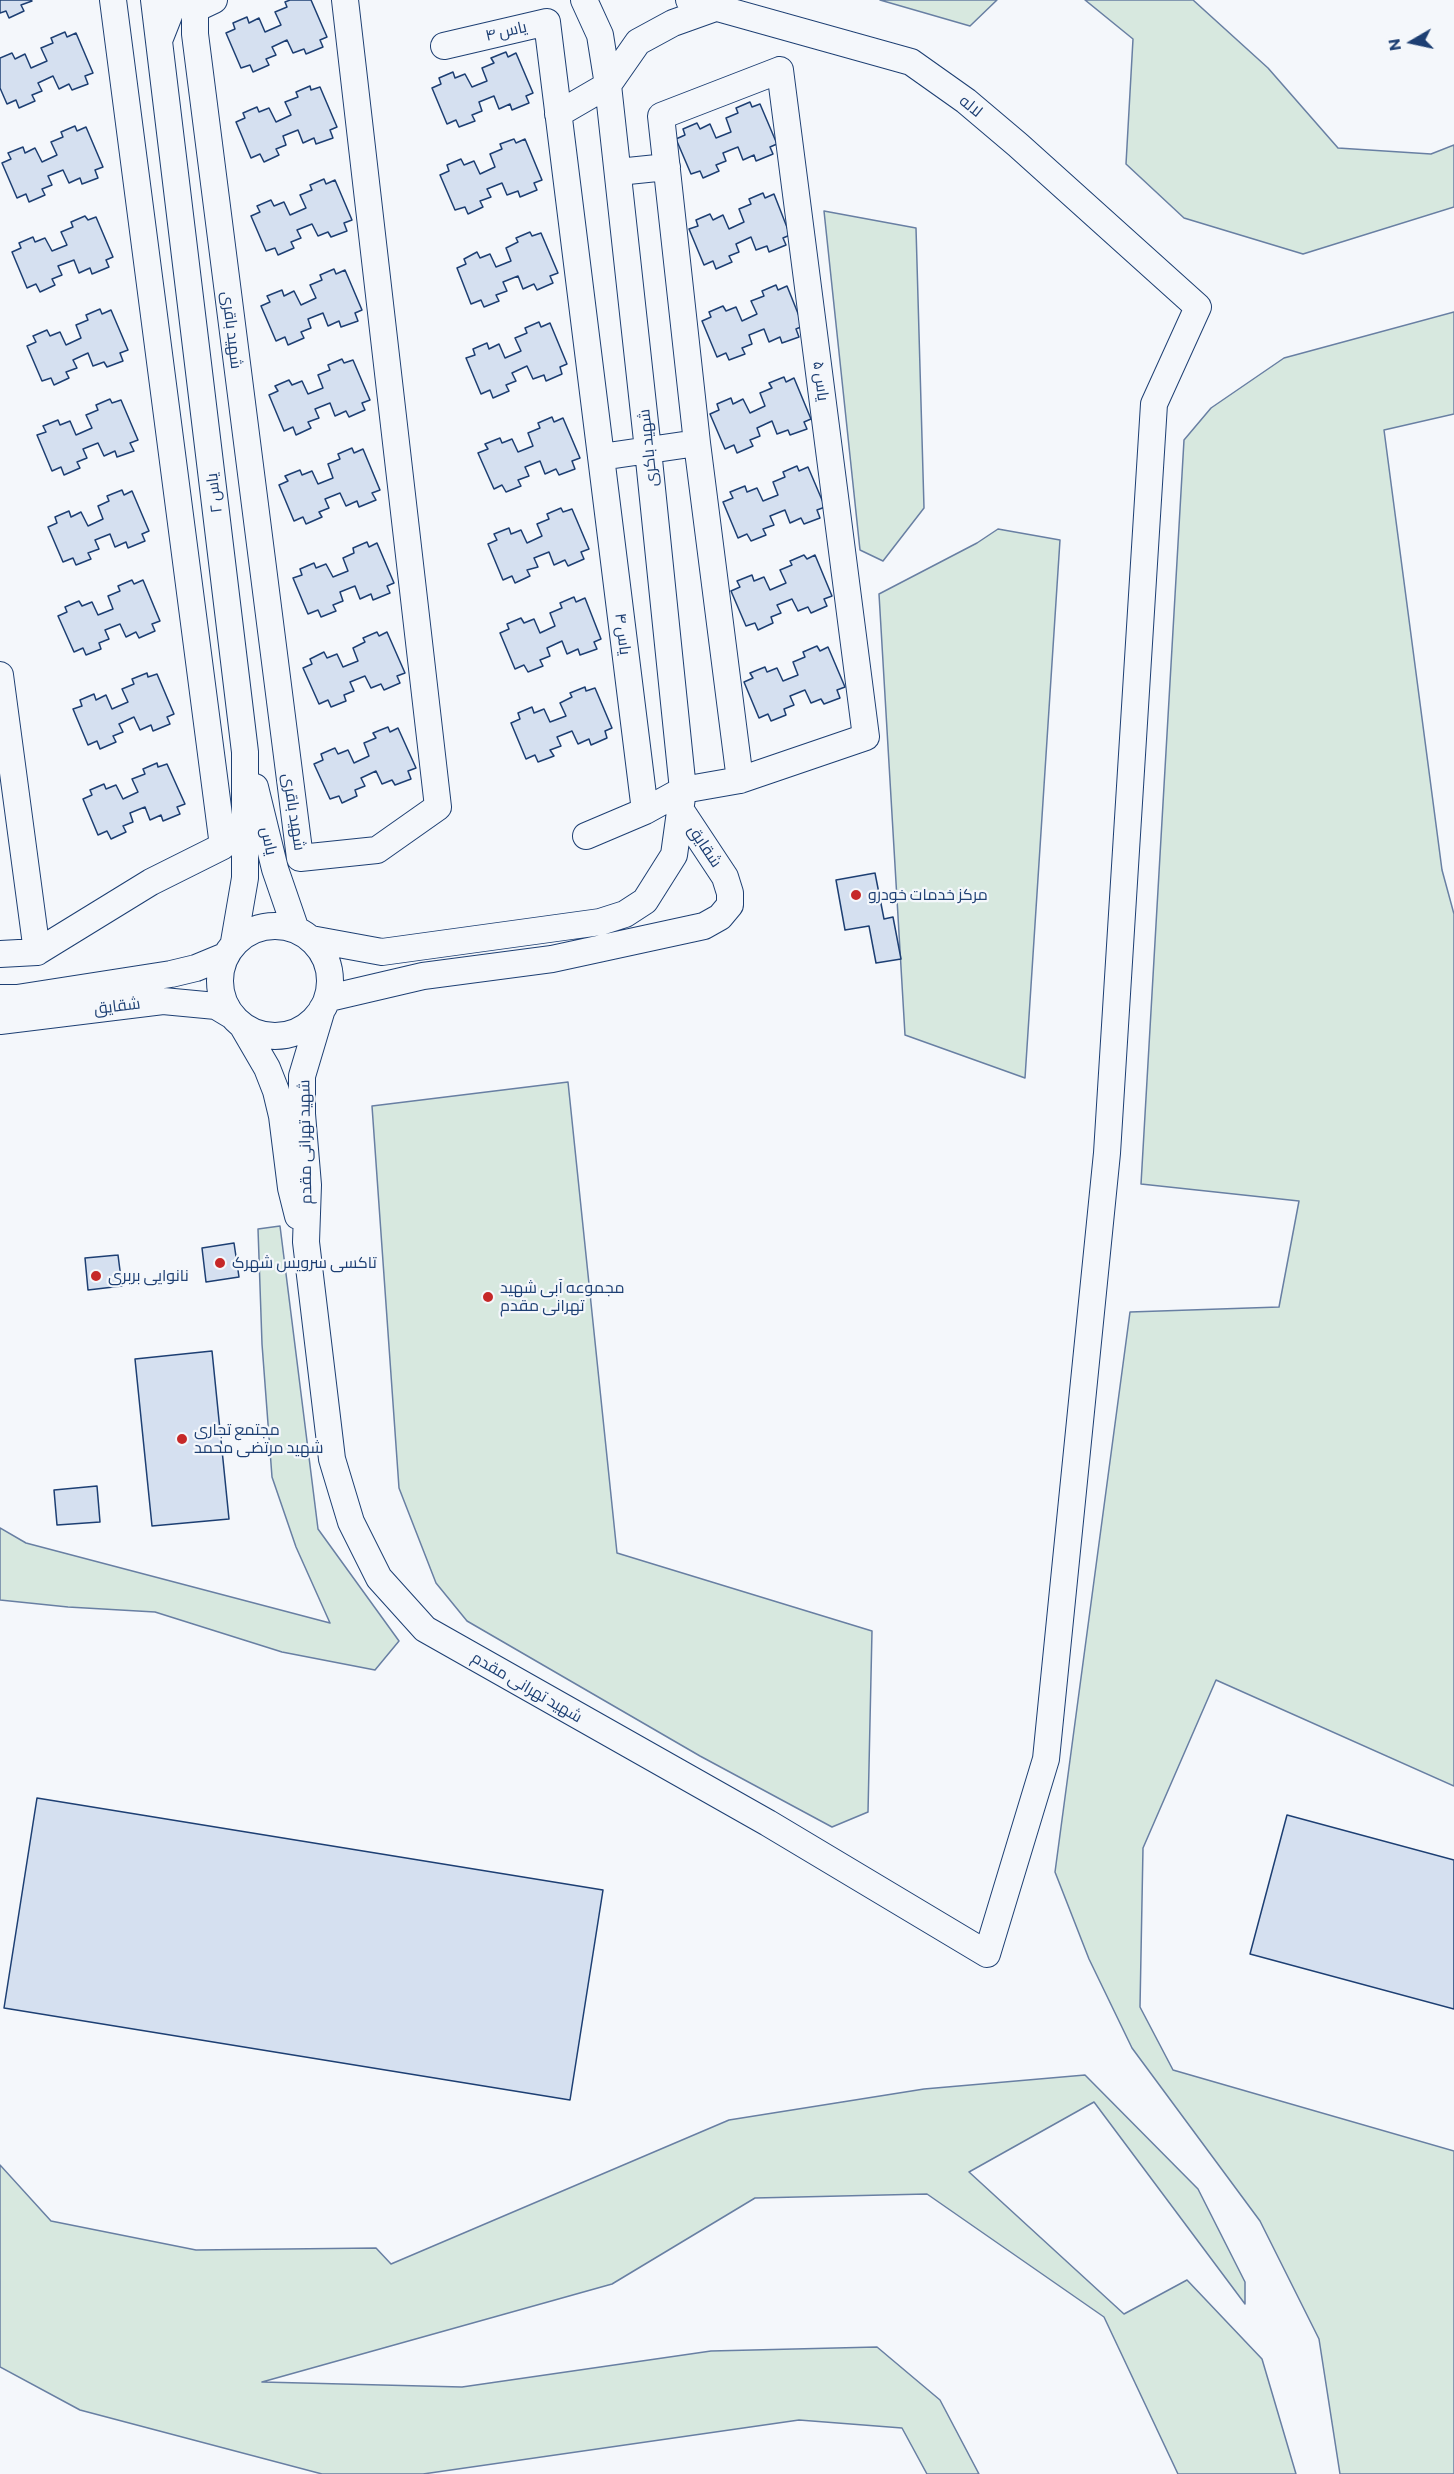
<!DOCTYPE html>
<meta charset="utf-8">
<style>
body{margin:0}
#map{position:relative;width:1454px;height:2474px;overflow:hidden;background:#f4f7fb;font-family:Commissioner,sans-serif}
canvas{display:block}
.north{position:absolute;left:1382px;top:12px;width:60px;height:60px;-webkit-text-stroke:4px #f4f7fb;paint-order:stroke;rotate:261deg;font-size:16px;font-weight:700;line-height:24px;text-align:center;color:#1d3f73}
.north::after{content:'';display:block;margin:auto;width:21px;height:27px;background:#1d3f73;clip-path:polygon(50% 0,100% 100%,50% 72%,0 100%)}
</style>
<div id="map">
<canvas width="1454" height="2474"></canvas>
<div class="north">N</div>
</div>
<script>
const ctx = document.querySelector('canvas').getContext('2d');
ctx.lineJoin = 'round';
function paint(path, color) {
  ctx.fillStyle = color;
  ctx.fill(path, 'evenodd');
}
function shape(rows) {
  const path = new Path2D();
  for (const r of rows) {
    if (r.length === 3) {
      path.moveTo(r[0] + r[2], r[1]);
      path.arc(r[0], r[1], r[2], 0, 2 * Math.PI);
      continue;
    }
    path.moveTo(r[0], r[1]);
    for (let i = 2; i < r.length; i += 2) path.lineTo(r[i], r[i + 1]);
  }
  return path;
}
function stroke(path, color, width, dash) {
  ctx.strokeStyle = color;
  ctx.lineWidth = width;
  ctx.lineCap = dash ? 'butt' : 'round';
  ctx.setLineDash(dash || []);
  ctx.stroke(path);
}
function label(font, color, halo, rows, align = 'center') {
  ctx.font = font + ' Commissioner,Cairo,sans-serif';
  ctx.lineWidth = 4.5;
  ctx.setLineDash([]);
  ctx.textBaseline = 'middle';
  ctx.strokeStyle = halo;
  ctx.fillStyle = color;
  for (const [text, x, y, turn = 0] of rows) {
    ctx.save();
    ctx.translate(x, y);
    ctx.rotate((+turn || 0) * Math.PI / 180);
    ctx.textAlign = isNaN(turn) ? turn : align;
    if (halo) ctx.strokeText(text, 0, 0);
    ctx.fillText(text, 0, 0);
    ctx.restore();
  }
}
const green = shape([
 [880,0,997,0,970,26,880,0],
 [1085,0,1193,0,1268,68,1338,148,1431,154,1454,145,1454,207,1303,254,1184,218,1126,164,1133,39,1085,0],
 [824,211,916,228,924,508,883,561,860,550,824,211],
 [1454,312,1454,414,1384,430,1442,870,1454,914,1454,1786,1216,1680,1143,1848,1140,2007,1173,2070,1454,2151,1454,2474,1340,2474,1319,2339,1260,2221,1132,2048,1089,1959,1055,1872,1130,1312,1279,1307,1299,1201,1141,1184,1184,440,1211,408,1284,358,1454,312],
 [998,529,1060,540,1025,1078,905,1035,879,594,977,543,998,529],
 [568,1082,617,1553,872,1631,868,1812,832,1827,700,1756,467,1621,436,1583,399,1488,372,1106,568,1082],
 [280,1226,318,1529,399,1641,375,1670,282,1652,155,1612,68,1607,0,1600,0,1528,26,1543,330,1623,296,1547,272,1477,262,1344,258,1229,280,1226],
 [1085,2075,1198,2189,1245,2282,1245,2304,1094,2102,969,2172,1124,2314,1187,2280,1262,2359,1296,2474,1178,2474,1104,2317,927,2194,755,2198,612,2284,262,2382,462,2387,711,2351,877,2347,940,2400,979,2474,927,2474,902,2428,799,2420,423,2474,322,2474,80,2410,0,2367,0,2165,51,2221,196,2250,376,2248,391,2264,729,2120,924,2089,1085,2075]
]);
paint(green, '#d7e8df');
stroke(green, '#687fa3', 1.5);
const building = shape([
 [0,0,31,0,32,1,21,5,24,11,9,18,6,11,0,13,0,0],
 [290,0,311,0,327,37,320,40,323,47,306,54,304,49,293,53,287,40,272,47,276,55,266,59,269,65,253,72,250,65,241,68,226,33,235,29,233,23,247,17,249,23,259,18,265,32,281,25,275,12,287,7,285,2,290,0],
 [65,32,67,37,76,33,93,73,85,76,88,84,72,90,69,84,59,89,53,76,38,83,42,91,32,95,35,101,19,108,16,100,7,104,0,88,0,58,12,53,15,59,25,54,31,68,47,61,41,48,53,43,51,38,65,32],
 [506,52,508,57,516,53,533,93,526,96,529,103,512,110,510,104,499,109,494,96,479,102,482,111,472,115,475,121,459,127,456,120,447,124,432,88,441,84,439,78,453,72,455,78,465,74,472,87,487,81,482,68,494,63,491,58,506,52],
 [310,86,311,90,320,87,337,127,330,130,333,138,316,144,314,138,303,143,298,130,283,136,286,145,276,149,279,155,264,162,260,154,251,158,236,122,245,118,243,113,257,107,259,112,269,108,276,122,291,115,285,102,298,97,296,92,310,86],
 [750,102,752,107,760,104,777,144,770,147,773,154,756,161,754,155,743,160,738,147,723,153,726,161,716,165,719,171,703,178,700,171,691,174,676,139,685,135,683,129,697,123,700,129,710,124,716,138,731,132,726,118,738,113,736,108,750,102],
 [75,126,77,131,86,127,103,167,95,170,98,178,82,184,80,178,69,183,63,170,48,176,52,185,42,189,45,195,29,202,26,194,17,198,2,163,11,159,8,153,23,147,25,153,35,148,42,162,57,155,51,142,63,137,61,132,75,126],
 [514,139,516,143,525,139,542,180,534,183,537,190,520,197,518,191,507,195,502,183,487,189,491,197,480,201,483,207,468,214,465,207,455,210,440,175,449,171,447,165,461,159,464,165,474,161,480,174,495,167,490,154,502,149,500,144,514,139],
 [324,179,326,184,335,180,352,220,344,223,347,231,331,237,328,232,318,236,312,224,297,230,301,238,291,242,294,248,278,255,275,248,266,251,251,216,260,212,257,206,271,200,274,206,284,202,290,215,306,208,300,195,312,190,310,185,324,179],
 [763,193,765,198,774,194,790,235,783,238,786,245,769,252,767,246,756,250,751,237,736,244,739,252,729,256,732,262,716,269,713,261,704,265,689,229,698,226,696,220,710,214,713,220,723,215,729,229,744,222,739,209,751,204,749,199,763,193],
 [85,216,88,220,96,217,113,257,106,260,109,267,92,274,90,268,79,273,74,260,58,266,62,275,52,279,55,285,40,292,36,284,27,288,12,252,21,248,19,243,33,237,35,242,45,238,52,251,67,245,61,232,73,227,71,222,85,216],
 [530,232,532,236,541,233,558,273,550,276,553,283,537,290,534,284,523,289,518,276,503,282,507,291,496,295,499,301,484,307,481,300,471,304,457,268,466,264,464,259,477,252,480,258,490,254,496,267,511,261,506,248,518,242,516,238,530,232],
 [334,269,336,274,345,270,362,310,355,313,358,321,341,327,339,321,328,326,323,313,308,319,311,328,301,332,304,338,288,345,285,337,276,341,261,306,270,302,267,296,282,290,284,296,294,291,301,305,316,298,310,285,322,280,320,275,334,269],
 [776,285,778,290,787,286,803,326,796,329,799,337,782,343,780,337,769,342,764,329,749,335,752,344,742,348,745,354,729,360,726,353,717,357,702,321,711,317,709,312,723,306,726,311,736,307,742,321,757,314,751,301,764,296,762,291,776,285],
 [100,309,102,314,111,310,128,350,120,353,123,361,107,367,104,362,93,366,88,353,73,360,77,368,66,372,69,378,54,385,51,378,42,381,27,346,36,342,33,336,47,330,50,336,60,332,66,345,81,338,76,325,88,320,86,315,100,309],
 [539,322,541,327,550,323,567,364,560,367,562,374,546,381,544,375,533,379,527,366,512,373,516,381,506,385,509,391,493,398,490,390,481,394,466,358,475,355,473,349,487,343,489,349,499,344,505,358,521,351,515,338,527,333,525,328,539,322],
 [342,359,344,363,353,360,370,400,362,403,365,410,349,417,346,411,335,416,330,403,315,409,319,418,308,422,311,428,296,435,293,427,284,431,269,395,278,391,275,386,289,380,292,385,302,381,308,394,323,388,318,375,330,370,328,365,342,359],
 [784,377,786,382,794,378,811,419,804,422,807,429,790,435,788,430,777,434,772,421,757,428,760,436,750,440,753,446,737,453,734,445,725,449,710,414,719,410,717,404,731,398,733,404,743,399,750,413,765,406,760,393,772,388,769,383,784,377],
 [110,399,112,403,121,400,138,440,130,443,134,451,117,457,115,451,104,456,98,443,83,449,87,458,77,462,80,468,64,475,61,467,52,471,37,435,46,432,43,426,58,420,60,425,70,421,76,435,92,428,86,415,98,410,96,405,110,399],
 [552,417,554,422,563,418,580,458,572,461,575,469,559,475,556,469,545,474,540,461,525,467,529,476,518,480,521,486,506,492,502,485,494,489,478,453,488,449,485,444,500,438,502,443,512,439,518,452,533,446,528,433,540,428,538,423,552,417],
 [352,448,354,453,363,449,380,490,372,493,376,500,359,507,357,501,346,506,340,493,325,499,329,508,319,512,322,517,306,524,303,517,294,521,279,485,288,481,285,476,300,470,302,475,312,471,318,484,333,478,328,464,340,459,338,454,352,448],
 [797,466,799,471,808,467,825,507,817,510,820,518,804,524,801,518,790,523,785,510,770,516,774,525,763,529,766,535,751,541,747,534,738,538,723,502,733,498,730,492,745,486,747,492,757,488,763,501,778,495,773,482,785,477,783,472,797,466],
 [122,490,124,495,132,491,149,531,142,534,145,541,128,548,126,542,115,547,110,534,95,540,99,549,88,553,91,559,76,565,73,558,63,562,48,527,57,523,55,517,69,511,71,517,81,512,88,526,103,519,98,506,109,501,107,496,122,490],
 [561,508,563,512,572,509,589,549,581,552,584,559,568,566,565,560,554,565,549,552,534,558,538,567,527,570,530,576,515,583,512,576,503,580,488,544,497,540,494,534,509,528,511,534,521,530,527,543,542,536,537,524,549,519,547,514,561,508],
 [367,542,369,547,377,543,394,583,387,586,390,593,373,600,371,594,360,599,355,586,340,592,343,601,333,605,336,611,321,617,318,610,308,614,293,578,302,575,300,569,314,563,316,568,326,564,333,577,348,571,343,558,354,553,353,548,367,542],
 [804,555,807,559,815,555,832,596,824,599,827,606,811,613,808,607,798,611,792,599,777,605,781,613,771,617,773,623,758,630,755,623,746,626,731,591,740,587,737,581,752,575,754,581,764,577,770,590,786,583,780,570,792,565,790,561,804,555],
 [132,580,134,584,143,580,160,621,152,624,155,631,139,638,136,632,126,637,120,624,105,630,109,639,99,643,101,649,86,655,83,648,74,652,58,616,67,612,65,607,79,601,82,606,92,602,98,615,113,609,108,596,120,591,118,586,132,580],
 [574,597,576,602,585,598,601,639,594,642,597,649,580,655,578,649,567,654,562,641,547,648,550,656,540,660,543,666,528,672,524,665,515,669,500,633,509,629,507,624,521,618,524,623,534,619,540,633,555,626,550,613,562,608,560,603,574,597],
 [377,632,379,636,387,632,405,673,397,676,400,683,384,690,381,684,371,688,365,676,350,682,354,691,344,695,346,701,331,707,328,700,319,704,303,668,312,664,310,659,324,652,327,658,337,654,343,667,358,661,353,648,365,642,363,638,377,632],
 [817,646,820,651,828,647,845,687,837,690,840,698,824,704,821,699,811,703,805,690,790,696,794,705,784,709,786,715,771,721,768,714,759,718,744,682,753,678,750,673,765,667,767,672,777,668,783,681,798,675,793,662,805,657,803,652,817,646],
 [147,673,148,677,157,674,174,714,167,717,170,724,153,731,151,725,140,730,134,717,119,724,123,732,113,736,116,742,100,749,97,741,88,745,73,709,82,706,80,700,94,694,96,700,106,695,112,709,128,702,122,689,134,684,132,679,147,673],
 [585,687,586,691,595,688,612,728,605,731,607,738,591,745,589,739,578,744,572,731,557,737,561,746,550,750,554,756,538,762,535,755,526,759,511,723,520,719,518,713,532,707,534,713,544,709,550,722,566,716,560,703,572,697,570,693,585,687],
 [388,727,390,732,398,728,416,768,408,771,411,779,395,785,392,780,382,784,376,771,361,778,365,786,355,790,357,796,342,803,339,796,330,799,314,764,323,760,321,754,335,748,338,754,348,750,354,763,369,756,364,743,376,738,373,733,388,727],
 [157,763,158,767,167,764,185,804,177,807,180,814,163,821,161,815,150,820,145,807,130,813,133,822,123,826,126,832,111,839,107,831,98,835,83,799,92,795,90,790,104,784,106,789,116,785,123,799,138,792,132,779,145,774,143,769,157,763],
 [875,873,884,919,893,917,901,959,876,963,869,926,845,930,836,880,875,873],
 [234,1243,239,1277,206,1282,202,1248,234,1243],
 [118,1255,122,1286,88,1290,85,1258,118,1255],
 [212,1351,229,1519,152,1526,135,1359,212,1351],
 [97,1486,100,1522,57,1525,54,1490,97,1486],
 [37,1798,603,1890,570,2100,4,2008,37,1798],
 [1287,1815,1454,1860,1454,2009,1250,1954,1287,1815]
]);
paint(building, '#d5e0f0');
stroke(building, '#1d3f73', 1.5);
const minor = shape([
 [154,0,245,752,245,878,234,942],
 [214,0,195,9,195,34,300,858,377,850,438,807,345,0],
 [160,38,175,0],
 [444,46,547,22,645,811,586,836],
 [558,114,608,85,638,42,673,23,715,8],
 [618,172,667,167],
 [601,457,697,443],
 [0,675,37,952,0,954],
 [255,787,275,869,296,930],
 [645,811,683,790,740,780,866,737,780,70,661,116,697,443,740,780],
 [275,981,55],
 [311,939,382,952,600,922,625,914,645,901,674,855,683,790,648,450,608,85,600,35,584,0],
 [37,952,151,882,223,846,113,0],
 [0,998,17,998,171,974,196,968,225,956],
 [329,998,423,976,552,959,704,926,720,917,730,905,730,893,725,877,682,812],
 [322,1009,302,1076,302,1114,308,1185,306,1242,332,1459,351,1522,379,1578,425,1629,768,1823,987,1954,1046,1759,1107,1153,1154,404,1198,307,1018,145,966,101,911,62,689,0],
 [0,1021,163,1001,216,1006,231,1015],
 [242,1025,267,1068,276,1091,282,1116,291,1188,298,1216]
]);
stroke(minor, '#1d3f73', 28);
stroke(minor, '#f4f7fb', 26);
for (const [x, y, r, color] of [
 [856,895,6,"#c62828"],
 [220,1263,6,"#c62828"],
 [96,1276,6,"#c62828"],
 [488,1297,6,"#c62828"],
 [182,1439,6,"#c62828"]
]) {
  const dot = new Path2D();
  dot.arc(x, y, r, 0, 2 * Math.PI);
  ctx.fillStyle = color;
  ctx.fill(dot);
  stroke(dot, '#f4f7fb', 2);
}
label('16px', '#1d3f73', '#f4f7fb', [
 ["یاس ۴",506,31,-13],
 ["لاله",971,106,39],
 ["شهید باقری",232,330,83],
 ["یاس ۵",821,381,83],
 ["شهید باکری",648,448,-96],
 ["یاس ۲",214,493,-97],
 ["یاس ۴",623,634,83],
 ["شهید باقری",294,812,81],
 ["یاس",269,841,78],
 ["شقایق",705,846,56],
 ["شقایق",117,1006,-7],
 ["شهید تهرانی مقدم",305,1142,-91],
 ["شهید تهرانی مقدم",527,1687,30]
]);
label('16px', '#1d3f73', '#f4f7fb', [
 ["مرکز خدمات خودرو",868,895],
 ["تاکسی سرویس شهرک",232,1263],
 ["نانوایی بربری",108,1276],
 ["مجموعه آبی شهید",500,1288],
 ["تهرانی مقدم",500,1306],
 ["مجتمع تجاری",194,1430],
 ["شهید مرتضی محمد",194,1448]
], 'left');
</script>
